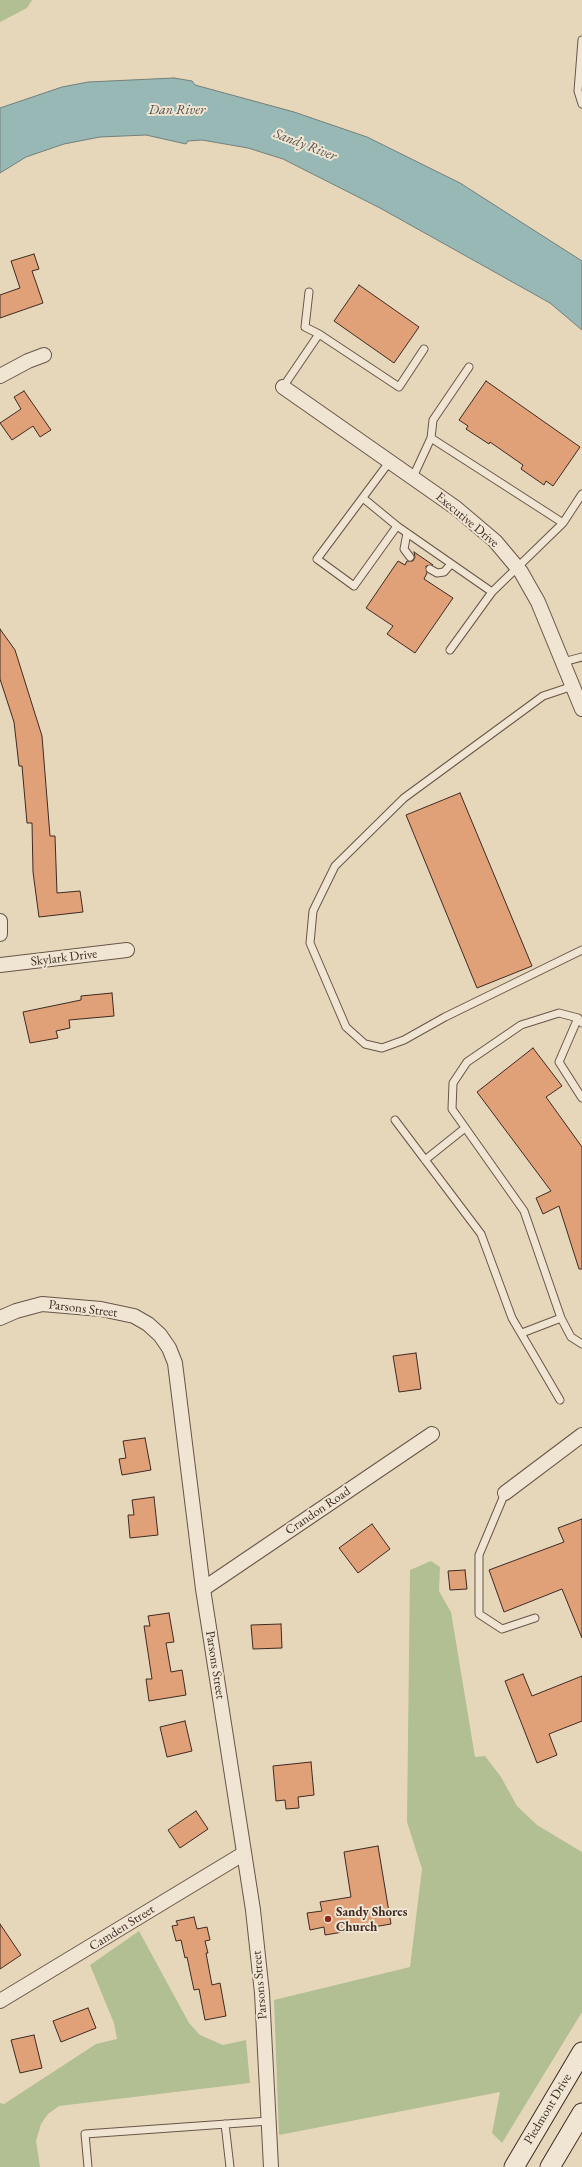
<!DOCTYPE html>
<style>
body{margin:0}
canvas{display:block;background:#e7d7ba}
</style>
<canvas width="582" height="2167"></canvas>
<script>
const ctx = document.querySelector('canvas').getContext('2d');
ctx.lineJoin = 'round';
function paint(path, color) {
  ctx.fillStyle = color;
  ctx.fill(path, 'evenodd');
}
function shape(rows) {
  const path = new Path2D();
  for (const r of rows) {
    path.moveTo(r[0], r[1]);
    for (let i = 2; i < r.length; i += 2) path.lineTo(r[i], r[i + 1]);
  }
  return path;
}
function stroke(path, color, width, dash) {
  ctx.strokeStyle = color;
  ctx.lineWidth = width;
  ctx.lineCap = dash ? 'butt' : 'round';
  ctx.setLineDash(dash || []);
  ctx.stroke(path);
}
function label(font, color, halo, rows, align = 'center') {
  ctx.font = font + ' "EB Garamond",serif';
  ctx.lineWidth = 4;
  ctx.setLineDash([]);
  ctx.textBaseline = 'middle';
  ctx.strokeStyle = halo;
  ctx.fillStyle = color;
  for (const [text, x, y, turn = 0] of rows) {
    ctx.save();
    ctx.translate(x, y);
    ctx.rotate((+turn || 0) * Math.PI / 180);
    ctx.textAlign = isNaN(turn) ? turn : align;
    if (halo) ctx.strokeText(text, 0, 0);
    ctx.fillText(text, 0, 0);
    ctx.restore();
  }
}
paint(shape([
 [0,0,32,0,27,8,0,22],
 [431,1561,440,1567,439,1591,451,1612,475,1757,485,1756,501,1777,517,1806,537,1825,582,1852,582,2012,502,2143,492,2133,500,2092,279,2135,274,2000,410,1967,422,1869,407,1822,410,1570],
 [139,1931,189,2023,200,2035,223,2045,246,2040,250,2083,59,2106,48,2114,41,2124,36,2141,40,2167,0,2167,0,2103,4,2104,96,2044,117,2039,114,2023,90,1965]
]), '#b1bf93');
const water = shape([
 [174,78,192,81,195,85,294,112,367,137,460,183,582,261,582,330,550,303,380,208,283,159,248,148,202,140,188,141,186,144,146,135,100,137,64,144,26,157,0,173,0,108,62,87,88,82,174,78]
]);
paint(water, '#97b8b5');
stroke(water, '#737f7b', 1);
const building = shape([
 [34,254,39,269,32,271,43,303,0,318,0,295,20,288,11,261,34,254],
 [359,285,419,327,394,363,334,321,359,285],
 [486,381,580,447,553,486,546,481,544,485,521,469,523,465,490,442,489,444,466,429,468,426,459,420,486,381],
 [24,391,51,430,40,437,33,426,12,440,0,423,21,409,14,397,24,391],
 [414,552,433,565,426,566,427,573,424,579,453,598,415,653,387,634,393,626,366,608,398,561,405,565,407,561,413,561,415,557,414,552],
 [0,629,15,650,42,736,50,836,55,836,57,893,80,891,83,912,39,917,33,872,32,823,27,823,22,766,19,766,14,722,0,679,0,629],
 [460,793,532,966,477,988,406,815,460,793],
 [112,993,114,1016,69,1020,70,1028,56,1031,58,1038,30,1043,23,1012,81,1000,81,996,112,993],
 [533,1048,562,1086,546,1097,582,1147,582,1269,579,1269,559,1206,543,1214,536,1198,551,1191,477,1092,533,1048],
 [416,1353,421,1389,399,1392,393,1356,416,1353],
 [145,1438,151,1470,122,1475,119,1459,126,1458,123,1441,145,1438],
 [154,1497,158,1535,130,1538,128,1515,134,1515,132,1500,154,1497],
 [582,1519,582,1638,562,1589,504,1612,489,1570,564,1542,558,1528,582,1519],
 [372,1524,390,1549,358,1573,339,1548,372,1524],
 [465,1570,467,1589,450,1590,448,1571,465,1570],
 [169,1613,174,1642,166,1643,171,1672,182,1670,186,1695,149,1701,146,1679,152,1679,144,1626,150,1626,148,1616,169,1613],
 [281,1624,282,1648,253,1649,251,1625,281,1624],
 [523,1674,532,1696,582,1676,582,1721,549,1734,557,1755,537,1763,505,1681,523,1674],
 [185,1721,192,1751,167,1757,160,1727,185,1721],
 [311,1762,314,1795,298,1797,299,1808,286,1809,285,1800,276,1801,273,1766,311,1762],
 [196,1811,208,1829,180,1848,168,1830,196,1811],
 [378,1846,391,1924,325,1935,324,1927,310,1930,307,1913,322,1911,320,1902,351,1897,344,1852,378,1846],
 [194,1917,197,1929,207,1927,210,1940,205,1941,208,1953,206,1953,212,1985,220,1983,226,2016,205,2020,199,1989,194,1990,187,1957,185,1958,181,1940,176,1941,172,1926,178,1925,176,1921,194,1917],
 [0,1924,21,1955,0,1969,0,1924],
 [88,2008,96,2028,61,2042,53,2021,88,2008],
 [34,2035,42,2068,20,2073,11,2040,34,2035]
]);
paint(building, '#e0a179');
stroke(building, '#3e2a23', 1);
const lane = shape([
 [582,40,578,91,582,104],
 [309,292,305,327,319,334,399,387,424,349],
 [283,387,319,334],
 [390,461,317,559,354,586,397,526,492,592,563,523,431,438],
 [413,477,431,438,433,420,469,367],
 [363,498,397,526],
 [563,523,582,494],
 [407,533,404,549,410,557],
 [430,569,437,573,444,572,451,564],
 [450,650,492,592],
 [563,662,582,657],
 [573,686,543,696,404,798,335,866,313,911,310,943,346,1027,365,1044,382,1048,404,1040,445,1017,582,950],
 [578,1018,559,1062,582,1098],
 [582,1023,578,1018,559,1013,521,1025,467,1062,453,1083,452,1109,524,1211,561,1318,571,1337,582,1344],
 [395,1120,481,1234,512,1318,560,1400],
 [425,1160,465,1128],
 [522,1333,561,1318],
 [505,1493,479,1555,479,1614,502,1629,535,1618],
 [225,2124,230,2167],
 [88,2167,85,2134,269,2121]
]);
const street = shape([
 [0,376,28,361,44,355],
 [283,387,456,508,495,541,521,572,538,602,582,709],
 [0,921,0,934],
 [0,965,127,950],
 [0,1318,16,1311,42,1304,101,1309,134,1316,148,1324,160,1335,169,1348,175,1363,203,1589,253,1910,262,1993,271,2167],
 [505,1493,582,1435],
 [203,1589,432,1434],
 [0,2001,243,1854]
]);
const secondary = shape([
 [514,2167,582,2052],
 [550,2167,582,2113]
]);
stroke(lane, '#685549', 9);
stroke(street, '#685549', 16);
stroke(secondary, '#3e2a23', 21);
stroke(lane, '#efe5d2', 7);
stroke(street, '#efe5d2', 14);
stroke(secondary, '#efe5d2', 19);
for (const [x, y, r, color] of [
 [328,1919,4,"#8f2418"]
]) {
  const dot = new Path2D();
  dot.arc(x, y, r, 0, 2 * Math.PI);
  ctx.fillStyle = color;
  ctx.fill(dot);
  stroke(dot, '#efe5d2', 1.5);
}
label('13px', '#3e2a23', '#efe5d2', [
 ["Executive Drive",467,520,40],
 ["Skylark Drive",64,958,-7],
 ["Parsons Street",83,1309,7],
 ["Crandon Road",318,1511,-34],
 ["Parsons Street",215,1665,81],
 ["Camden Street",122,1928,-32],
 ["Parsons Street",260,1985,-95],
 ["Piedmont Drive",548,2109,-59]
]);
label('bold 13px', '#3e2a23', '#efe5d2', [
 ["Sandy Shores",336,1912],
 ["Church",336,1927]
], 'left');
label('italic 14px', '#544e48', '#efe5d2', [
 ["Dan River",177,110],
 ["Sandy River",305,145,21]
]);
</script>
